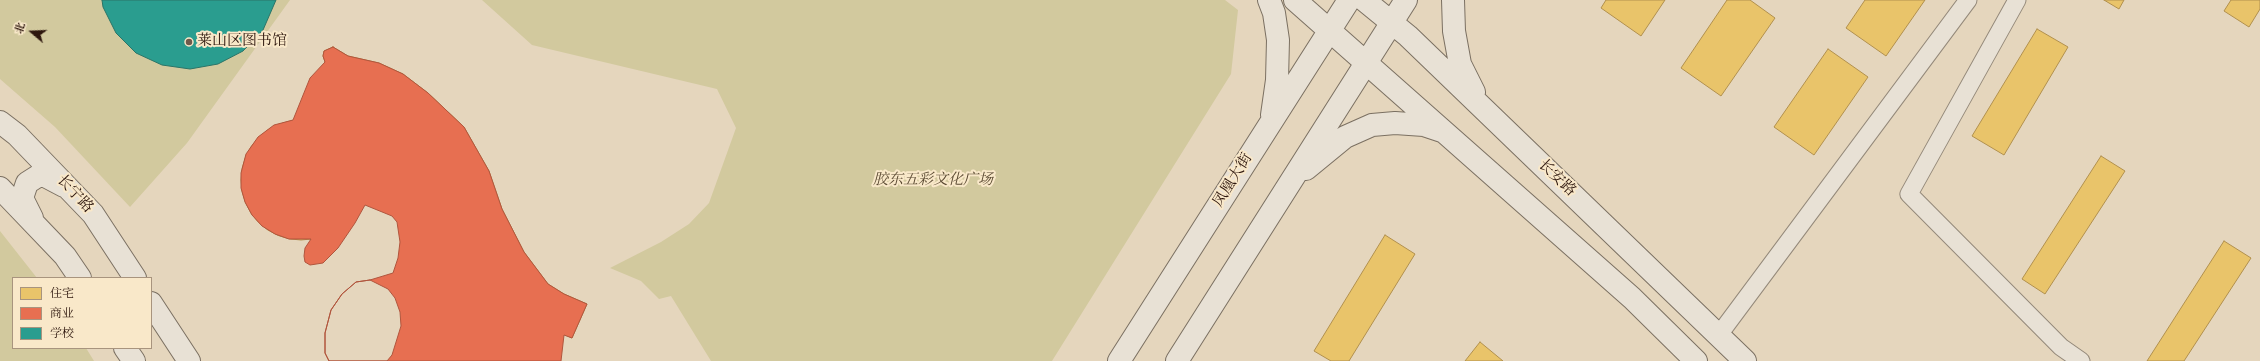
<!DOCTYPE html>
<meta charset="utf-8">
<style>
body{margin:0}
#map{position:relative;width:2260px;height:361px;overflow:hidden;background:#e5d6bd;font-family:"Sorts Mill Goudy","Noto Serif SC",serif}
canvas{display:block}
.legend{position:absolute;left:12px;top:277px;width:140px;height:72px;box-sizing:border-box;background:#f9e8c9;border:1px solid #a8947e;margin:0;padding:5px 7px;list-style:none;font-size:12px;color:#2e170e}
.legend li{display:flex;align-items:center;gap:8px;height:20px}
.legend b{width:20px;border:1px solid #a8947e}
.north{position:absolute;left:12px;top:12px;width:40px;height:40px;-webkit-text-stroke:3px #f9e8c9;paint-order:stroke;rotate:289deg;font-size:11px;font-weight:700;line-height:16px;text-align:center;color:#2e170e}
.north::after{content:'';display:block;margin:auto;width:14px;height:18px;background:#2e170e;clip-path:polygon(50% 0,100% 100%,50% 72%,0 100%)}
</style>
<div id="map">
<canvas width="2260" height="361"></canvas>
<ul class="legend">
<li><b style="height:11px;background:#e9c46a"></b>住宅</li>
<li><b style="height:11px;background:#e76f51"></b>商业</li>
<li><b style="height:11px;background:#2a9d8f"></b>学校</li>
</ul>
<div class="north">北</div>
</div>
<script>
const ctx = document.querySelector('canvas').getContext('2d');
ctx.lineJoin = 'round';
function paint(path, color) {
  ctx.fillStyle = color;
  ctx.fill(path, 'evenodd');
}
function shape(rows) {
  const path = new Path2D();
  for (const r of rows) {
    if (r.length === 3) {
      path.moveTo(r[0] + r[2], r[1]);
      path.arc(r[0], r[1], r[2], 0, 2 * Math.PI);
      continue;
    }
    path.moveTo(r[0], r[1]);
    for (let i = 2; i < r.length; i += 2) path.lineTo(r[i], r[i + 1]);
  }
  return path;
}
function stroke(path, color, width, dash) {
  ctx.strokeStyle = color;
  ctx.lineWidth = width;
  ctx.lineCap = dash ? 'butt' : 'round';
  ctx.setLineDash(dash || []);
  ctx.stroke(path);
}
function label(font, color, halo, rows, align = 'center') {
  ctx.font = font + ' "Sorts Mill Goudy","Noto Serif SC",serif';
  ctx.lineWidth = 4;
  ctx.setLineDash([]);
  ctx.textBaseline = 'middle';
  ctx.strokeStyle = halo;
  ctx.fillStyle = color;
  for (const [text, x, y, turn = 0] of rows) {
    ctx.save();
    ctx.translate(x, y);
    ctx.rotate((+turn || 0) * Math.PI / 180);
    ctx.textAlign = isNaN(turn) ? turn : align;
    if (halo) ctx.strokeText(text, 0, 0);
    ctx.fillText(text, 0, 0);
    ctx.restore();
  }
}
paint(shape([
 [0,0,290,0,187,143,130,207,55,127,0,79],
 [482,0,1225,0,1238,10,1231,74,1052,361,711,361,671,296,659,299,641,281,610,268,661,242,689,224,709,203,736,128,717,89,532,45],
 [0,231,37,278,13,278,13,348,86,348,94,361,0,361]
]), '#d2c99e');
const homes = shape([
 [1606,0,1665,0,1641,36,1601,8,1606,0],
 [1727,0,1750,0,1775,18,1721,96,1681,68,1727,0],
 [1865,0,1925,0,1886,56,1846,28,1865,0],
 [2104,0,2124,0,2119,9,2104,0],
 [2231,0,2260,0,2260,9,2249,27,2224,11,2231,0],
 [2037,29,2068,47,2004,155,1972,136,2037,29],
 [333,47,348,56,379,63,403,74,428,93,464,127,489,171,502,209,524,252,548,284,564,294,587,304,572,338,535,322,519,308,491,277,477,257,461,228,453,193,433,163,410,138,368,109,344,100,318,92,325,62,323,56,324,51,333,47],
 [1828,49,1868,77,1814,155,1774,127,1828,49],
 [301,180,60],
 [2101,156,2125,171,2045,294,2022,279,2101,156],
 [1385,235,1415,254,1349,361,1331,361,1314,351,1385,235],
 [2224,241,2251,258,2184,361,2147,361,2224,241],
 [1480,342,1503,361,1465,361,1480,342]
]);
paint(homes, '#e9c46a');
stroke(homes, '#b1904e', 1);
const shops = shape([
 [333,47,348,56,379,63,403,74,428,93,464,127,489,171,502,209,524,252,548,284,564,294,587,304,572,338,564,335,561,361,329,361,325,353,325,333,331,310,342,294,356,282,370,280,393,273,398,258,400,242,397,222,392,216,365,205,355,223,338,248,323,263,310,265,305,262,304,256,305,248,311,239,289,239,275,234,262,226,252,215,245,202,241,188,241,173,246,154,258,137,274,125,293,120,310,78,325,62,323,56,324,51,333,47],
 [370,280,388,289,395,298,400,312,401,326,392,355,387,361,329,361,325,353,325,333,331,310,342,294,356,282,370,280]
]);
paint(shops, '#e76f51');
stroke(shops, '#b0553d', 1);
const schools = shape([
 [102,0,276,0,263,30,243,51,218,64,190,69,162,65,136,53,116,33,103,7,102,0]
]);
paint(schools, '#2a9d8f');
stroke(schools, '#2b7568', 1);
const street = shape([
 [2017,0,1909,194,2061,347,2081,361],
 [1718,336,1968,0]
]);
const secondary = shape([
 [1269,0,1274,13,1278,40,1277,80,1272,115],
 [1295,0,1632,298,1696,361],
 [1364,0,1408,36,1745,361],
 [1453,0,1454,31,1460,64,1474,92],
 [0,122,17,135,93,214,135,278],
 [1306,169,1345,137,1372,125,1395,123,1424,125,1442,131],
 [0,188,65,256,80,278],
 [32,218,22,198,27,183,38,176,45,176,64,186],
 [151,303,189,361],
 [125,348,134,361],
 [1119,361,1349,0],
 [1177,361,1406,0]
]);
stroke(street, '#94897a', 19);
stroke(secondary, '#7b7062', 24);
stroke(street, '#e8e1d5', 17);
stroke(secondary, '#e8e1d5', 22);
for (const [x, y, r, color] of [
 [189,42,4,"#6e5a4b"]
]) {
  const dot = new Path2D();
  dot.arc(x, y, r, 0, 2 * Math.PI);
  ctx.fillStyle = color;
  ctx.fill(dot);
  stroke(dot, '#f9e8c9', 1.5);
}
label('15px', '#2e170e', '#f9e8c9', [
 ["莱山区图书馆",197,42]
], 'left');
label('15px', '#2e170e', '#f9e8c9', [
 ["长安路",1556,179,44],
 ["凤凰大街",1234,181,-58],
 ["长宁路",74,195,47]
]);
label('italic 15px', '#5a4932', '#f9e8c9', [
 ["胶东五彩文化广场",933,181]
]);
</script>
